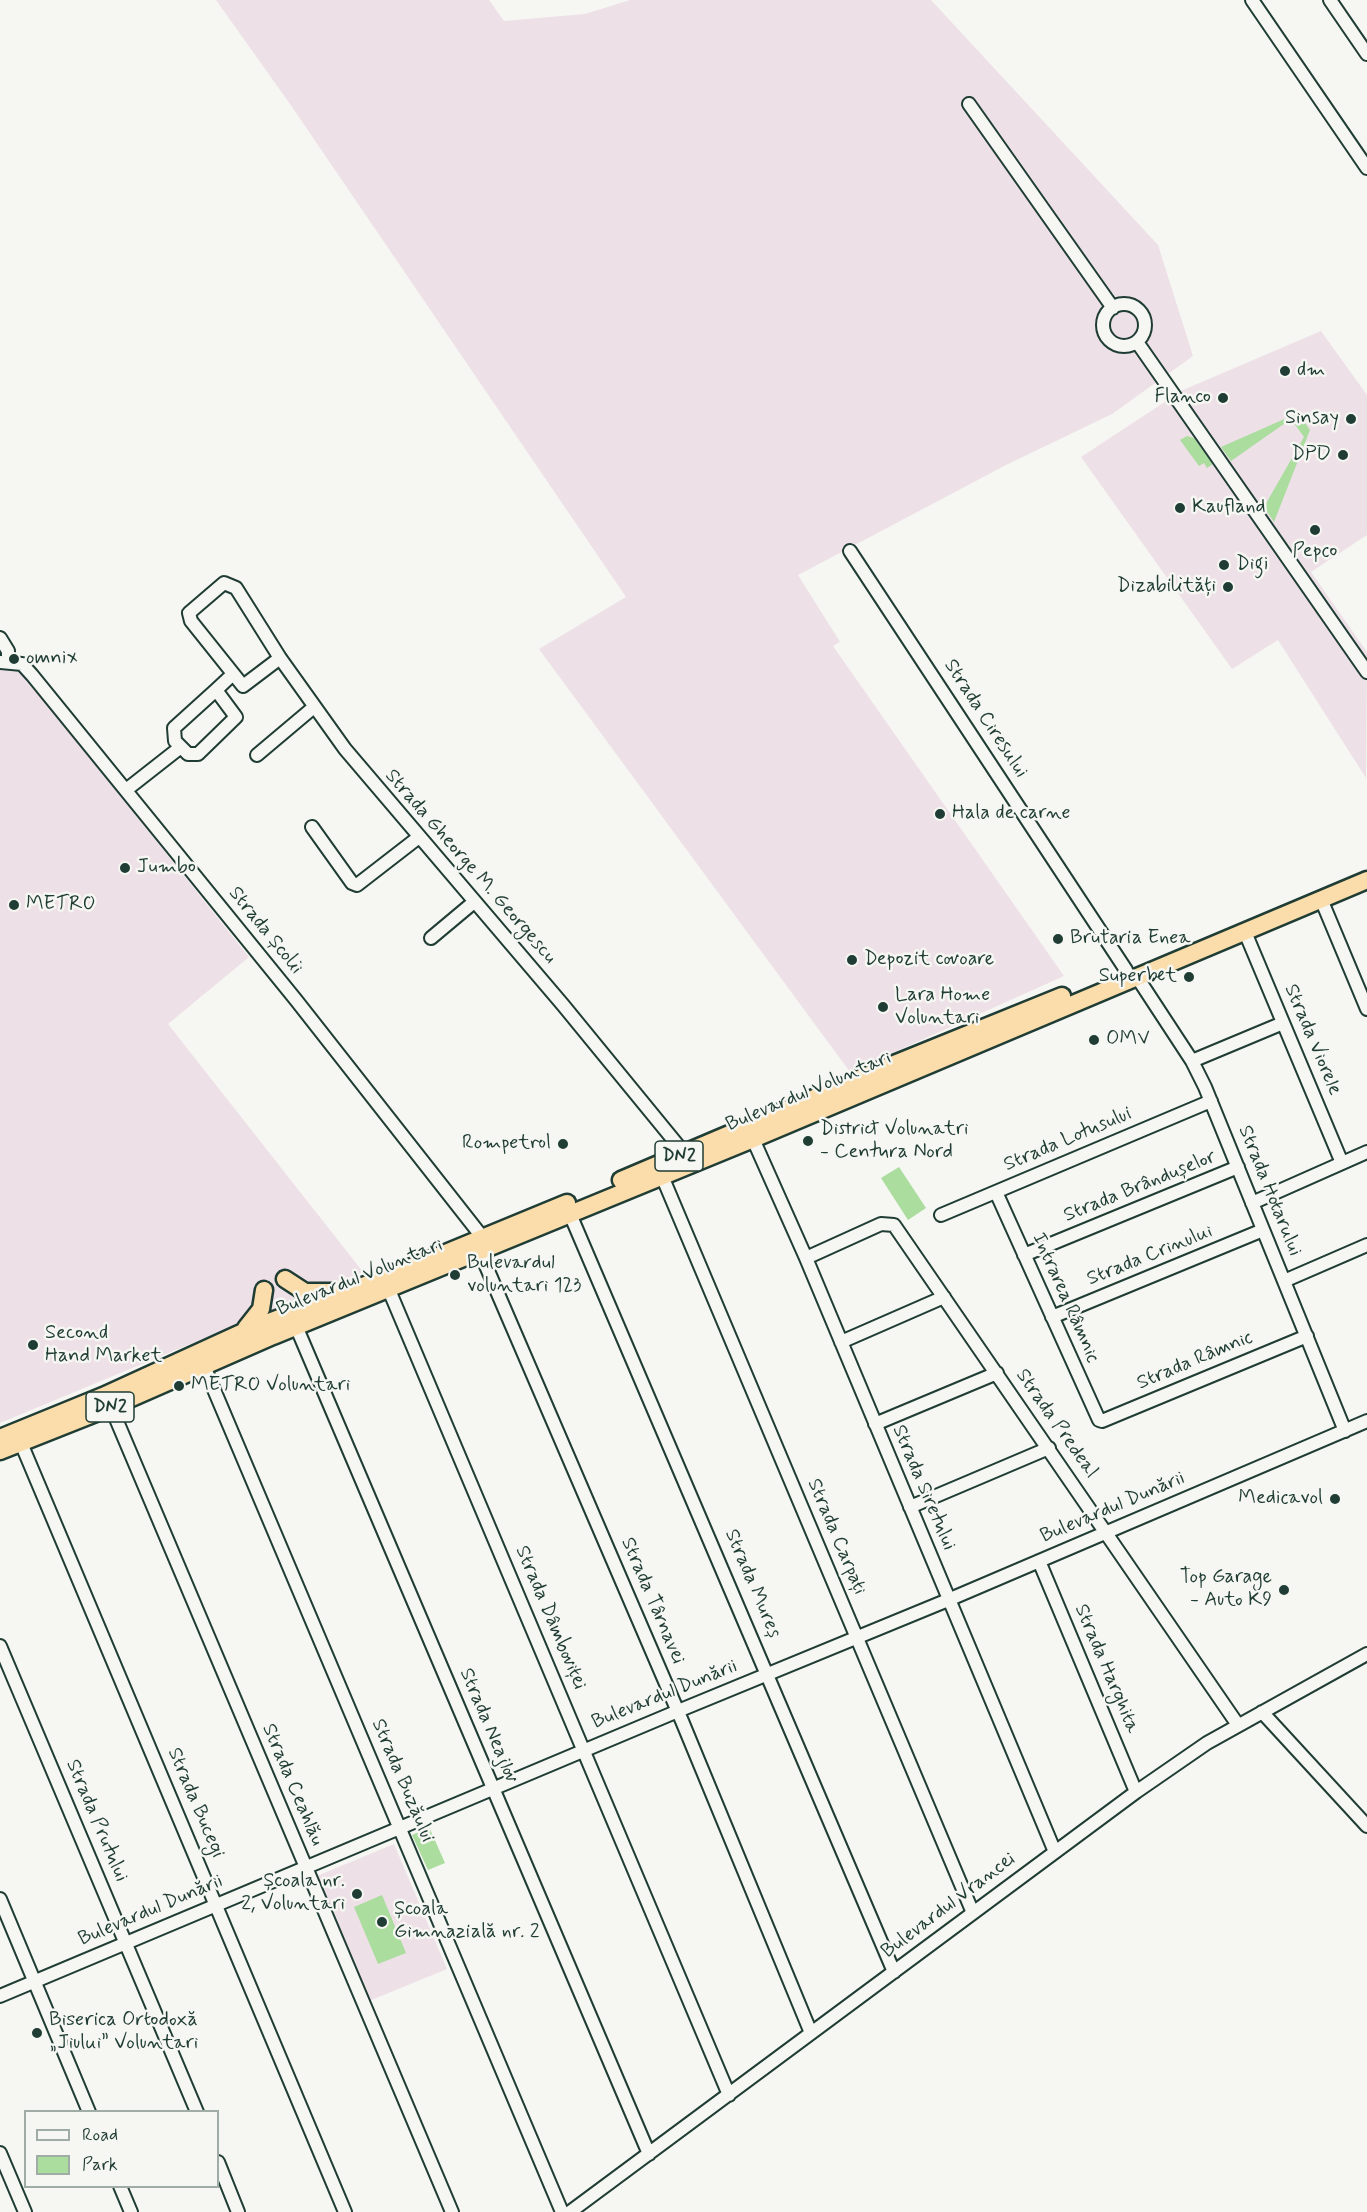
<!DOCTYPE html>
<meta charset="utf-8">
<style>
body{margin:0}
#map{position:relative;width:1367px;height:2212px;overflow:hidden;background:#f6f6f2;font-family:Mynerve,sans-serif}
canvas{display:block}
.legend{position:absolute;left:24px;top:2110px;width:195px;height:78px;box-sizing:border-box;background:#f6f6f2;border:2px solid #a0aca6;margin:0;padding:8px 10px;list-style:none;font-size:18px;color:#1f3d34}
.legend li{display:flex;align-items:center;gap:12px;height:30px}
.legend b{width:30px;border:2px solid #a0aca6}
</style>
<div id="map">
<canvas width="1367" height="2212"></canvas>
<ul class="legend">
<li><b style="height:8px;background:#f6f6f2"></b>Road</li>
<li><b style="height:16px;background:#aadd9e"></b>Park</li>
</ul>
</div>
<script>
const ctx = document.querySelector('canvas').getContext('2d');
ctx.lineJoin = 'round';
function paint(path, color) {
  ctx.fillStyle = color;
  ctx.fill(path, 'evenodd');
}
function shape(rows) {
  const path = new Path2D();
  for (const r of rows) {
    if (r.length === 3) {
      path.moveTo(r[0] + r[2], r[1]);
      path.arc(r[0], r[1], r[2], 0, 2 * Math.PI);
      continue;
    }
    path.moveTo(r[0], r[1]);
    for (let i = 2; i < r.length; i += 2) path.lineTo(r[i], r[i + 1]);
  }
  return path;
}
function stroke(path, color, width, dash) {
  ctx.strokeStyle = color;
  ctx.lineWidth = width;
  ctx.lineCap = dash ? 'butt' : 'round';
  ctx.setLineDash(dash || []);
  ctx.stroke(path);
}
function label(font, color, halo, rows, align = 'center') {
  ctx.font = font + ' Mynerve,sans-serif';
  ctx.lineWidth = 5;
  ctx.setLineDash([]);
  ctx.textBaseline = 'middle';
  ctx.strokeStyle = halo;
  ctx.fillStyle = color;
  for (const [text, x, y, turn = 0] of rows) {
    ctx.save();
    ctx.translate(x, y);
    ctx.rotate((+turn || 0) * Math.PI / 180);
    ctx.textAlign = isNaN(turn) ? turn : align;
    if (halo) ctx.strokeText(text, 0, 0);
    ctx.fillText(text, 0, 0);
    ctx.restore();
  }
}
paint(shape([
 [216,0,489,0,504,21,585,14,630,0,931,0,1158,245,1193,356,1112,414,1006,465,798,575,840,642,833,646,1064,976,850,1072,539,649,626,597,290,104],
 [1321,331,1367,395,1367,535,1311,572,1367,652,1366,778,1278,640,1232,669,1081,457,1183,390],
 [0,639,32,686,249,957,168,1024,363,1272,0,1423],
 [394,1844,447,1969,369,2001,317,1876]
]), '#eee0e7');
paint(shape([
 [1298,413,1310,430,1274,522,1264,507,1304,437,1291,419,1231,461,1221,447],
 [1187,436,1194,438,1213,464,1207,468,1204,463,1199,466,1180,440],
 [899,1167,926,1208,908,1220,881,1178],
 [429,1827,445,1863,428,1870,412,1835],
 [382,1895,406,1953,378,1964,354,1907]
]), '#aadd9e');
const minor = shape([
 [1252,0,1367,168],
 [1330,0,1367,54],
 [969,104,1113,308],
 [1124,325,21],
 [1137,342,1367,672],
 [850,551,1126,970],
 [0,638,8,651,8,661],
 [280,658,243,686,191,621,189,613,224,583,236,588,280,658,345,749,563,1005,685,1154],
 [0,662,22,664,32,675,296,1000,483,1238],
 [216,690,236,717,198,754,188,754,175,741,174,728,216,690,233,674],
 [257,755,314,707],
 [126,790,177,750],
 [312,827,352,883,357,885,419,837],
 [1321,899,1367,1009],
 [1245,932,1342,1163],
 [431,938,474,902],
 [1137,977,1192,1061,1205,1087,1345,1431],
 [1192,1061,1283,1023],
 [753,1139,806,1258,1055,1852],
 [662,1176,973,1913],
 [996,1192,1099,1420,1102,1421,1307,1336],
 [1252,1203,1367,1152],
 [570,1214,894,1972],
 [941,1215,1211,1101],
 [480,1252,682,1721,811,2033],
 [1024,1255,1238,1167],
 [806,1258,881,1224,894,1225,1238,1725],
 [1284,1281,1367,1245],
 [389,1290,729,2095],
 [1052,1317,1263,1230],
 [293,1319,649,2154],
 [841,1342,944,1297],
 [204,1366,562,2212],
 [111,1407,452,2212],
 [875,1424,997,1373],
 [21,1443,345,2212],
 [910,1507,1049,1448],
 [1039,1561,1136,1792],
 [0,1646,197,2112],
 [1262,1712,1367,1826],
 [0,1899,89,2112],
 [0,1996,678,1711,948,1600,1367,1421],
 [0,2153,25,2212],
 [218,2162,238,2212],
 [120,2186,131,2212],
 [570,2212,1136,1792,1207,1743,1367,1654]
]);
const highway = shape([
 [621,1180,894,1064,1062,996],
 [285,1279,305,1292,333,1292],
 [246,1328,261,1309,264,1290],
 [0,1438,103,1396,243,1332,407,1269,567,1203],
 [0,1451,111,1407,273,1336,753,1139,1367,880]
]);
stroke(minor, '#1f3d34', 16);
stroke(highway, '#1f3d34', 21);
stroke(minor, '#f6f6f2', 12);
stroke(highway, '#fbddab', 16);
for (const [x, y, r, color] of [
 [1285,371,6,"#1f3d34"],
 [1223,398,6,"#1f3d34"],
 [1351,419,6,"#1f3d34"],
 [1343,455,6,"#1f3d34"],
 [1180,508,6,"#1f3d34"],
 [1315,530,6,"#1f3d34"],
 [1224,565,6,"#1f3d34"],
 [1228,587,6,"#1f3d34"],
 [14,659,6,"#1f3d34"],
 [940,814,6,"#1f3d34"],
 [125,868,6,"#1f3d34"],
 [14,905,6,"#1f3d34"],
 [1058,939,6,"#1f3d34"],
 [852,960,6,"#1f3d34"],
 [1189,977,6,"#1f3d34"],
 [883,1007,6,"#1f3d34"],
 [1094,1040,6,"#1f3d34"],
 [808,1141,6,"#1f3d34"],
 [563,1144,6,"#1f3d34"],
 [455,1275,6,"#1f3d34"],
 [33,1345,6,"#1f3d34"],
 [179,1386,6,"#1f3d34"],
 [1335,1499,6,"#1f3d34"],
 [1284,1590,6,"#1f3d34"],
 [357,1894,6,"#1f3d34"],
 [382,1922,6,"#1f3d34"],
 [37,2033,6,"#1f3d34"]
]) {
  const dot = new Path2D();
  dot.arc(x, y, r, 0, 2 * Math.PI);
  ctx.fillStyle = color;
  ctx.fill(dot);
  stroke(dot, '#f6f6f2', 2);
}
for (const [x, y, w] of [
 [679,1156,48],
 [110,1407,48]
]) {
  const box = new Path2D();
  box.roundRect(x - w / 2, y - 15, w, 30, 4.5);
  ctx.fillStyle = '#f6f6f2';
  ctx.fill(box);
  stroke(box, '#1f3d34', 1.5);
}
label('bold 18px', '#1f3d34', null, [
 ["DN2",679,1156],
 ["DN2",110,1407]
]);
label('20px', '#1f3d34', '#f6f6f2', [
 ["dm",1297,371],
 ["Flanco",1211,398,"right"],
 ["Sinsay",1339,419,"right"],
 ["DPD",1331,455,"right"],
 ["Kaufland",1192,508],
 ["Pepco",1315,552,"center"],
 ["Digi",1236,565],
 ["Dizabilități",1216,587,"right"],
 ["omnix",26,659],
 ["Hala de carne",952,814],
 ["Jumbo",137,868],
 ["METRO",26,905],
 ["Brutaria Enea",1070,939],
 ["Depozit covoare",864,960],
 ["Superbet",1177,977,"right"],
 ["Lara Home",895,996],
 ["Voluntari",895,1019],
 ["OMV",1106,1040],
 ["District Volunatri",820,1130],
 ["- Centura Nord",820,1153],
 ["Rompetrol",551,1144,"right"],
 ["Bulevardul",467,1264],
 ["voluntari 123",467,1287],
 ["Second",45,1334],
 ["Hand Market",45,1357],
 ["METRO Voluntari",191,1386],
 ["Medicavol",1323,1499,"right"],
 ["Top Garage",1272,1578,"right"],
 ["- Auto K9",1272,1601,"right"],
 ["Școala nr.",345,1882,"right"],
 ["2, Voluntari",345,1905,"right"],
 ["Școala",394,1910],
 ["Gimnazială nr. 2",394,1933],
 ["Biserica Ortodoxă",49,2021],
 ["„Jiului” Voluntari",49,2044]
], 'left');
label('20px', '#1f3d34', '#f6f6f2', [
 ["Strada Ciresului",985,719,57],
 ["Strada Gheorge M. Georgescu",470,867,49],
 ["Strada Școlii",265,931,51],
 ["Strada Viorele",1312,1040,67],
 ["Bulevardul Voluntari",809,1092,-23],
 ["Strada Lotusului",1068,1140,-23],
 ["Strada Brândușelor",1140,1187,-22],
 ["Strada Hotarului",1269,1191,68],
 ["Strada Crinului",1150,1256,-22],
 ["Bulevardul Voluntari",360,1278,-22],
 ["Intrarea Râmnic",1065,1298,66],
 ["Strada Râmnic",1195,1361,-23],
 ["Strada Predeal",1056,1424,55],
 ["Strada Siretului",923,1488,67],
 ["Bulevardul Dunării",1113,1508,-23],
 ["Strada Carpați",836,1537,67],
 ["Strada Mureș",752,1584,67],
 ["Strada Târnavei",652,1601,67],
 ["Strada Dâmboviței",550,1618,67],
 ["Strada Harghita",1106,1669,67],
 ["Bulevardul Dunării",665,1695,-22],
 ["Strada Neajlov",488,1726,67],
 ["Strada Buzăului",402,1781,67],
 ["Strada Ceahlău",292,1785,67],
 ["Strada Bucegi",195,1803,67],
 ["Strada Prutului",96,1821,67],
 ["Bulevardul Vrancei",949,1906,-37],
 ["Bulevardul Dunării",151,1911,-23]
]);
</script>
